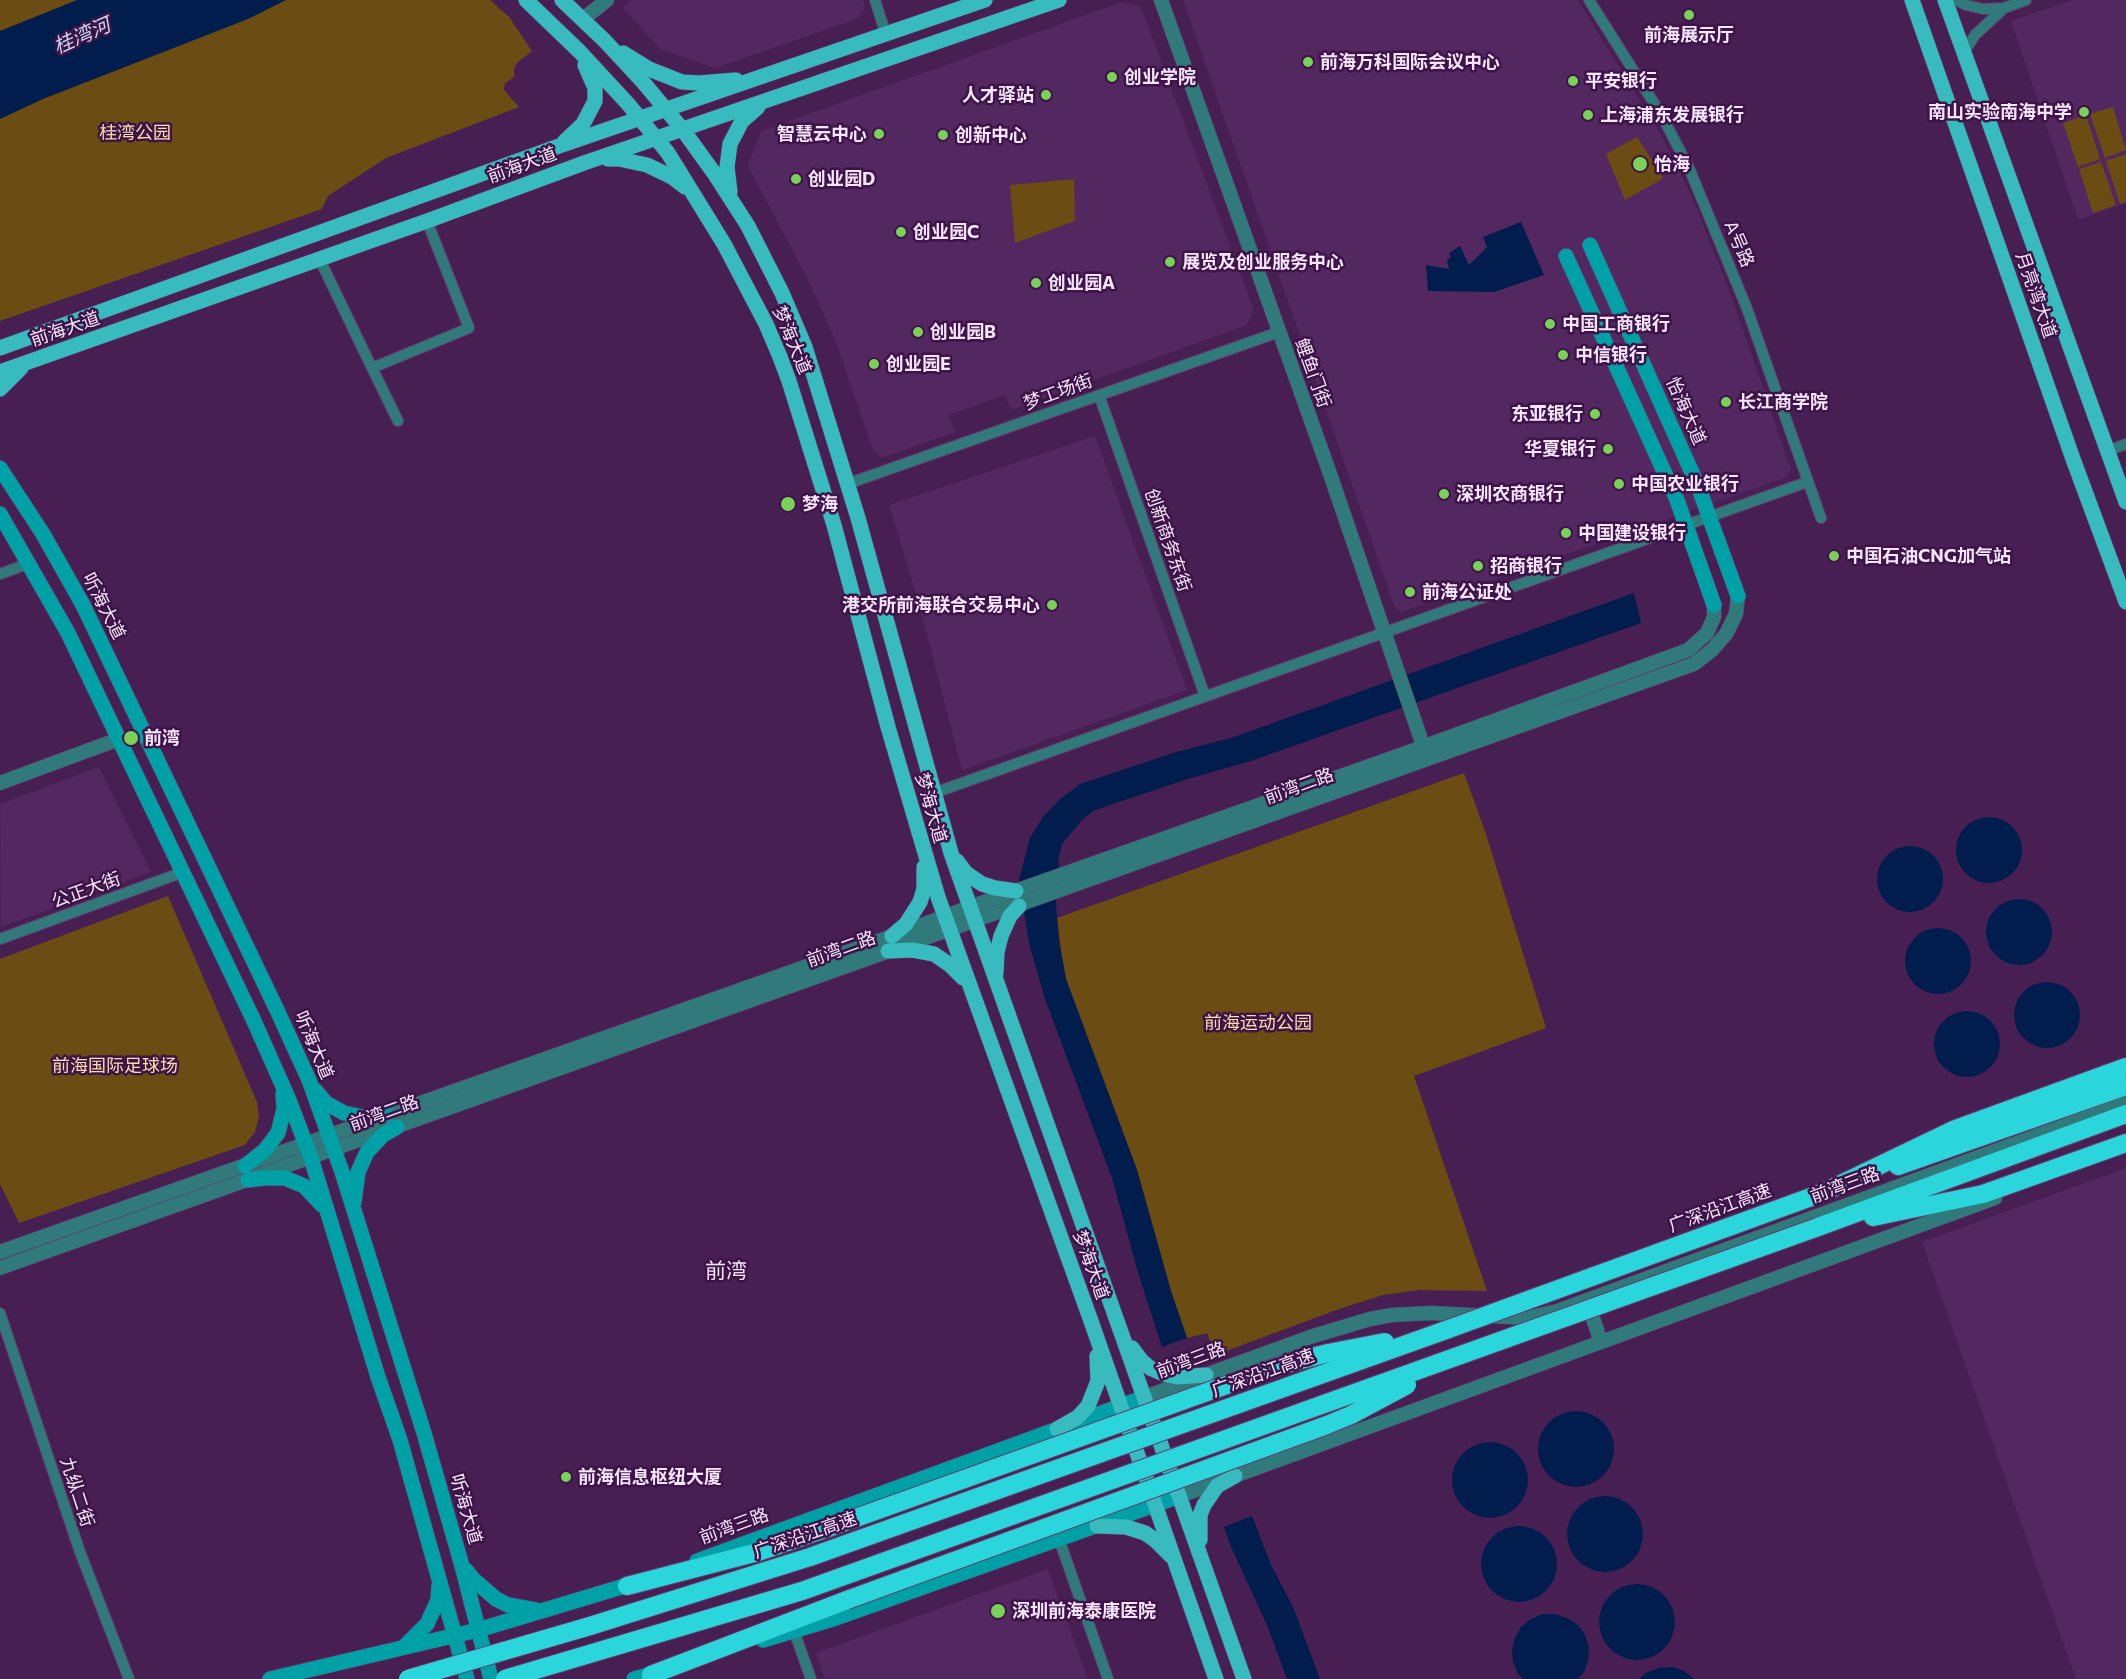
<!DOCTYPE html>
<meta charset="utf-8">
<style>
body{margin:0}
canvas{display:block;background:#471f52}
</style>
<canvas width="2126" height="1679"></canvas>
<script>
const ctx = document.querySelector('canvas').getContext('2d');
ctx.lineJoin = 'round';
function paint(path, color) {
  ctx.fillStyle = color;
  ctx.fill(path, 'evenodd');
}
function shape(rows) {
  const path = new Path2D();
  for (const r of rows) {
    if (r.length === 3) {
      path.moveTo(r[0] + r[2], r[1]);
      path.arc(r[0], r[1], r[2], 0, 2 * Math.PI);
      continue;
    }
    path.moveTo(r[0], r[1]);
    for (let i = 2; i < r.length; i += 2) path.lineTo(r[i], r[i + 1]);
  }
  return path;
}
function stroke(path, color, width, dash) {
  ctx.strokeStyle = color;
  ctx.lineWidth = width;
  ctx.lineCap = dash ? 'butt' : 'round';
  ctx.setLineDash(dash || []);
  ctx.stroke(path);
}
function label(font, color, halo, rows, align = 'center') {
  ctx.font = font + ' Commissioner,"Noto Sans SC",sans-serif';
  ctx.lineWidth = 5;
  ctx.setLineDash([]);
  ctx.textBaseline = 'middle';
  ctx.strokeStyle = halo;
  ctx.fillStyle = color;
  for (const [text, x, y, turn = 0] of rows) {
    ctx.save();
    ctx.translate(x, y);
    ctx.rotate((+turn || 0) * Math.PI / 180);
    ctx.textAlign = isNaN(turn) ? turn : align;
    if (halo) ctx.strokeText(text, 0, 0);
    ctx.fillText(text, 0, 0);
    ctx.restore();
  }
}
paint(shape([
 [631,0,863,0,865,7,857,19,715,68,660,49,623,8],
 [1183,0,1578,0,1660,133,1693,199,1729,289,1791,470,1785,478,1401,612,1395,608],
 [2073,0,2126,0,2126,203,2078,220,2011,21],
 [1122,2,1141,7,1254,310,1247,325,1011,410,1005,395,949,415,955,432,881,458,873,450,835,340,808,280,748,166,761,131],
 [1095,436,1187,690,962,770,919,604,889,505],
 [99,767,151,872,1,927,0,804],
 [2126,1168,2126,1679,2076,1679,1922,1242],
 [1048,1569,1088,1679,825,1679,816,1653]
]), '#532760');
paint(shape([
 [0,0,490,0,509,17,532,51,517,63,514,69,514,77,505,83,504,90,519,107,386,158,328,196,322,209,0,321],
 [2113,107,2126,150,2105,158,2090,114],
 [2086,115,2100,159,2078,167,2063,123],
 [1637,137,1663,177,1662,179,1625,200,1606,154],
 [2126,154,2126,202,2120,204,2106,161],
 [2101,162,2116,205,2093,213,2079,169],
 [1074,179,1075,221,1015,243,1010,185],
 [1464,773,1486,834,1546,1028,1414,1076,1487,1291,1419,1290,1383,1295,1342,1308,1215,1355,1207,1333,1187,1338,1171,1291,1137,1170,1066,979,1062,957,1057,918],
 [168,896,257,1102,259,1117,255,1132,245,1145,19,1223,0,1184,0,959]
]), '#6b4c12');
paint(shape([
 [77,0,286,0,248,19,43,99,0,119,0,31],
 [1521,222,1544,275,1494,292,1428,291,1426,265,1449,269,1447,260,1451,257,1449,253,1460,246,1469,265,1487,247,1483,237],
 [1634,593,1641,623,1251,761,1188,779,1110,805,1093,811,1083,819,1062,844,1059,857,1056,903,1059,941,1066,979,1137,1170,1171,1291,1187,1338,1162,1347,1139,1276,1112,1178,1045,999,1029,943,1019,880,1030,838,1042,818,1060,799,1080,784,1173,753,1234,737],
 [1989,850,33],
 [1910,879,33],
 [2019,932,33],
 [1938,961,33],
 [2047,1015,33],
 [1967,1044,33],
 [1576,1449,38],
 [1490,1480,38],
 [1605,1534,38],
 [1252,1516,1271,1565,1293,1607,1320,1679,1287,1679,1267,1625,1231,1547,1224,1527],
 [1519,1564,38],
 [1637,1622,38],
 [1543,1614,1555,1614,1567,1618,1578,1625,1585,1635,1589,1647,1588,1660,1584,1672,1578,1679,1523,1679,1518,1674,1513,1662,1512,1650,1515,1638,1521,1627,1531,1619],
 [1672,1667,1684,1671,1694,1679,1639,1679,1647,1672,1659,1668]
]), '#001d4d');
const minor = shape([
 [875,0,886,35],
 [1589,0,1662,116,1689,168,1746,306,1821,518],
 [1956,0,1966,5,1983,9,2004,8,1975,35,1964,52],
 [2004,8,2026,0],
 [319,258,372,368,469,328,427,221],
 [372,368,398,421],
 [1099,395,1205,696],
 [2108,451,2126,444],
 [847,484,1279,332],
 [0,574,30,563],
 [934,793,1807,482],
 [0,939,183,872],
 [0,1313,80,1552,129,1679],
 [1059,1539,1108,1679],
 [794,1631,811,1679]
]);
const tertiary = shape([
 [1161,0,1329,471,1426,754],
 [583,19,607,0],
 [0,783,119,739],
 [0,1252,892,936,970,907,1403,754,1688,650,1707,633,1714,617,1714,605],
 [0,1268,1694,664,1712,650,1726,634,1736,614,1738,596],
 [1587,1301,1601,1342],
 [1145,1397,1310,1337,1370,1319,1392,1315,1431,1313,1528,1318,1557,1311,2126,1103],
 [1180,1496,1995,1198]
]);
const secondary = shape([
 [1590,245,1698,486,1738,596],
 [1566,256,1677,500,1714,605],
 [0,468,43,534,83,605,277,1010,309,1080,342,1172,424,1433,462,1566,491,1679],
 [0,514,68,633,254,1021,289,1100,311,1158,378,1377,400,1440,467,1679],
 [315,1090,326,1103,344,1113,363,1117,387,1115],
 [245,1166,265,1150,278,1133,284,1109,283,1094],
 [248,1180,265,1178,285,1178,304,1186,322,1205],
 [354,1202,358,1172,367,1152,383,1135,397,1127],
 [697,1561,1145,1397],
 [466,1570,473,1579,496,1599,508,1605,536,1610],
 [763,1640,836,1618,1180,1496],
 [405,1646,427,1624,438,1600,439,1586],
 [270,1679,478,1630,638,1582],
 [634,1679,660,1672]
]);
const primary = shape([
 [526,0,580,52,629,105,668,153,724,244,766,324,780,357,789,381,834,525,888,727,938,897,1091,1321,1216,1679],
 [562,0,605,41,643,82,683,130,714,173,748,226,782,293,805,347,858,518,951,853,1244,1679],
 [1912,0,2073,459,2126,602],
 [1945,0,2126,502],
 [623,53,649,69,682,82,699,83,736,80],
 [564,142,583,124,595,101,595,88,585,65],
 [608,159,619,159,647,165,672,177,685,187],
 [730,192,727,167,730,144,742,121,758,107],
 [0,348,559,146,985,0],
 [0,372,427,221,584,163,1059,0],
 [0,389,21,368],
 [957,861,966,873,982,884,995,888,1016,891],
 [892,936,906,924,920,902,924,889,924,867],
 [888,951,912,950,934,954,950,965,963,978],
 [996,973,997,952,1001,936,1010,916,1019,906],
 [1132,1348,1141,1360,1150,1368,1164,1374,1177,1377,1206,1375],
 [1057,1429,1078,1417,1088,1406,1098,1381,1097,1356],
 [1097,1526,1126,1527,1145,1533,1155,1540,1171,1556],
 [1200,1540,1200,1515,1204,1505,1217,1486,1235,1476]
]);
const motorway = shape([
 [1898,1166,2126,1086],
 [1822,1193,1953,1130,2126,1067],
 [1873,1217,1983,1194,2126,1143],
 [1818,1227,2126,1114],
 [627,1586,758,1552,825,1529],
 [651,1675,847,1600]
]);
stroke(minor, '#633f6d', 12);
stroke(tertiary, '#633f6d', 15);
stroke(secondary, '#633f6d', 16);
stroke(primary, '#633f6d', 16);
stroke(motorway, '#633f6d', 20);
stroke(minor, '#307a7c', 10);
stroke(tertiary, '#307a7c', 14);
stroke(secondary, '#00a1a6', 15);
stroke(primary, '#38bbbf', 15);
stroke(motorway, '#2ad6db', 18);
const motorwayBridge = shape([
 [825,1529,1285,1364,1328,1353,1385,1342],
 [847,1600,1327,1425,1351,1415,1407,1385],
 [408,1679,590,1626,810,1557,1446,1330,1822,1193],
 [505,1679,802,1591,1818,1227]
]);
stroke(motorwayBridge, '#633f6d', 20, []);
stroke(motorwayBridge, '#2ad6db', 18);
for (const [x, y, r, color] of [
 [1689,15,6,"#79d158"],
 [1308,62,6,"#79d158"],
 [1112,77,6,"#79d158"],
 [1573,81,6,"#79d158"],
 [1046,95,6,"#79d158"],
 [2084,112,6,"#79d158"],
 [1588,115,6,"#79d158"],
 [879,134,6,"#79d158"],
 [943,135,6,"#79d158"],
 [1640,164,8,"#79d158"],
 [796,179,6,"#79d158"],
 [901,232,6,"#79d158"],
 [1170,262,6,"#79d158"],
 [1036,283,6,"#79d158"],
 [1550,324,6,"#79d158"],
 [918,332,6,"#79d158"],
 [1563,355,6,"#79d158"],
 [874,364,6,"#79d158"],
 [1726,402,6,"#79d158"],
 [1595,414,6,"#79d158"],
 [1608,449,6,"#79d158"],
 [1619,484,6,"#79d158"],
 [1444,494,6,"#79d158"],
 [788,504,8,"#79d158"],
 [1566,533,6,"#79d158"],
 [1834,556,6,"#79d158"],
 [1478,566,6,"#79d158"],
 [1410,592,6,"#79d158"],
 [1052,605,6,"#79d158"],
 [131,738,8,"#79d158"],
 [566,1477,6,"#79d158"],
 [998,1611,8,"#79d158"]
]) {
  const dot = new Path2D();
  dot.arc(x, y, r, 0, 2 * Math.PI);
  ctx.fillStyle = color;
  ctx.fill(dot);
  stroke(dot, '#3c1447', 2);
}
label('bold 18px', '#f7e4fd', '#3c1447', [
 ["前海展示厅",1689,35,"center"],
 ["前海万科国际会议中心",1320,62],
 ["创业学院",1124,77],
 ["平安银行",1585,81],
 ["人才驿站",1034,95,"right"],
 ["南山实验南海中学",2072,112,"right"],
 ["上海浦东发展银行",1600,115],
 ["智慧云中心",867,134,"right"],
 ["创新中心",955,135],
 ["怡海",1654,164],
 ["创业园D",808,179],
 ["创业园C",913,232],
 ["展览及创业服务中心",1182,262],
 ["创业园A",1048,283],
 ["中国工商银行",1562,324],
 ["创业园B",930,332],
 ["中信银行",1575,355],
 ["创业园E",886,364],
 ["长江商学院",1738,402],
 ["东亚银行",1583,414,"right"],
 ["华夏银行",1596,449,"right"],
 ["中国农业银行",1631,484],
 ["深圳农商银行",1456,494],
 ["梦海",802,504],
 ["中国建设银行",1578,533],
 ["中国石油CNG加气站",1846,556],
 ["招商银行",1490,566],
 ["前海公证处",1422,592],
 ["港交所前海联合交易中心",1040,605,"right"],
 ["前湾",144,738],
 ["前海信息枢纽大厦",578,1477],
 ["深圳前海泰康医院",1012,1611]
], 'left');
label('18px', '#fedca8', '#3c1447', [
 ["桂湾公园",135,133],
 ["前海运动公园",1258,1023],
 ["前海国际足球场",115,1066]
]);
label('18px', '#f7e4fd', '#3c1447', [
 ["前海大道",522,165,-20],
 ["A号路",1739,244,67],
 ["月亮湾大道",2036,295,71],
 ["前海大道",65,329,-19],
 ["梦海大道",792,340,67],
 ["鲤鱼门街",1313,373,70],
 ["梦工场街",1058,392,-20],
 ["怡海大道",1686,411,66],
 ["创新商务东街",1168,540,71],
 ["听海大道",104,606,63],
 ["前湾二路",1299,786,-20],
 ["梦海大道",931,808,74],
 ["公正大街",86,890,-20],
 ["前湾二路",841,949,-20],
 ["听海大道",314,1045,67],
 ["前湾二路",384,1113,-20],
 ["前湾三路",1845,1185,-20],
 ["广深沿江高速",1720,1208,-20],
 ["梦海大道",1091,1265,70],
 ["前湾三路",1191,1360,-20],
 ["广深沿江高速",1263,1373,-20],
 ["九纵二街",77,1492,72],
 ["听海大道",466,1509,74],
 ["前湾三路",734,1526,-20],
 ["广深沿江高速",805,1535,-19]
]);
label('italic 20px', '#c8d9f2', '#3c1447', [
 ["桂湾河",82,36,-24]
]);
label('21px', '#f7e4fd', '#3c1447', [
 ["前湾",726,1271]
]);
</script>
